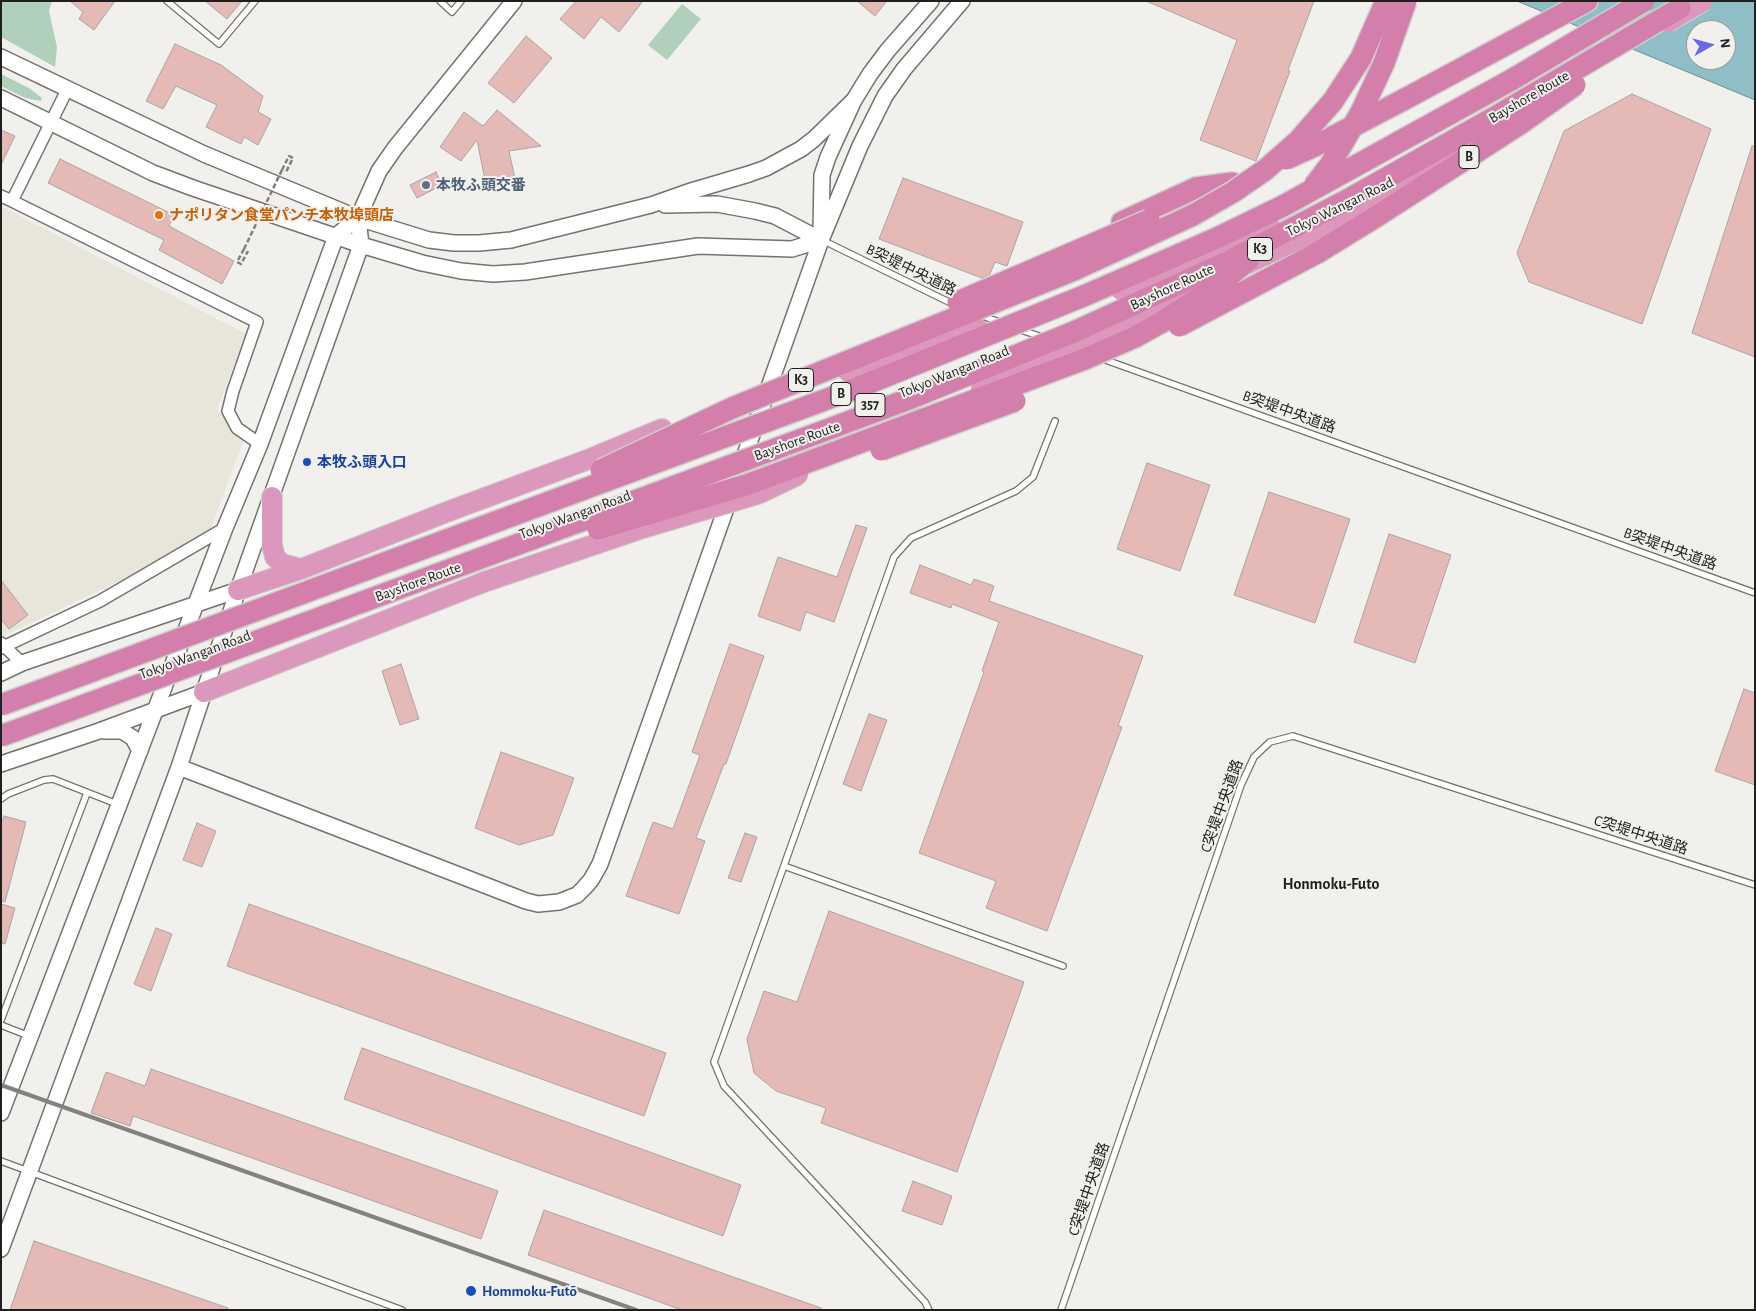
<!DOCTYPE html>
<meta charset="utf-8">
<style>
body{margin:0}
#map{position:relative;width:1756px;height:1311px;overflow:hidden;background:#f1f0ec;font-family:"Alegreya Sans",sans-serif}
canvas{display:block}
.frame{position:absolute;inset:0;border:2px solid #1f1f1d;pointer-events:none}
.north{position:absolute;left:1686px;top:20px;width:50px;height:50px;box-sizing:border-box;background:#f1f0ec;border:1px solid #9d9c99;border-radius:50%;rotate:83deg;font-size:14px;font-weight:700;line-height:20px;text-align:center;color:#1f1f1d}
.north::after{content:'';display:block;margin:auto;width:18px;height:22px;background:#6a69e3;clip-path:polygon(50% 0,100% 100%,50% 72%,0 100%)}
</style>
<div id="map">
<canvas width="1756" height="1311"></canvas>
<div class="frame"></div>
<div class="north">N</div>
</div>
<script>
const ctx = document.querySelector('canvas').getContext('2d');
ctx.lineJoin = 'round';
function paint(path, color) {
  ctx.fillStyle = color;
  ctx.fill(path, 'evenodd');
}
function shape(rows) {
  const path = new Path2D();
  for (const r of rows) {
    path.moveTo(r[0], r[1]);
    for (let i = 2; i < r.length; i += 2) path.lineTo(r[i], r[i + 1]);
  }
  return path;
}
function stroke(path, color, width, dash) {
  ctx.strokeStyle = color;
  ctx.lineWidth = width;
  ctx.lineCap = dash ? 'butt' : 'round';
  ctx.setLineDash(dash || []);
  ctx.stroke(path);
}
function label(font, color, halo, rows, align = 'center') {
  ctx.font = font + ' "Alegreya Sans","Noto Sans JP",sans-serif';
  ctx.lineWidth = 4;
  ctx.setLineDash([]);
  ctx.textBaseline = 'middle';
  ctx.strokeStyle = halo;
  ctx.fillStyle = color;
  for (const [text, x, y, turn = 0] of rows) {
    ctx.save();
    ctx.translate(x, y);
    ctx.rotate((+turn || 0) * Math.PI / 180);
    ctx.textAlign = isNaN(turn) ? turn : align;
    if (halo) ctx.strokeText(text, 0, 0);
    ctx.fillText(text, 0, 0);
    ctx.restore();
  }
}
paint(shape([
 [1,206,246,334,217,409,244,439,211,528,128,577,1,637]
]), '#e8e5da');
paint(shape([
 [1,1,52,1,49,11,57,47,55,67,1,37],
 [682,4,701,19,667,60,648,45],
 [1,74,29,88,42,98,41,101,25,98,1,86]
]), '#b0d0bc');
const water = shape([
 [1517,1,1755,1,1755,100,1517,1],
 [1696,30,1726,30,1726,60,1696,60,1696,30]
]);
paint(water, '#90bec6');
stroke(water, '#6e8e93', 1);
const building = shape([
 [70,1,115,1,94,30,79,19,83,12,70,1],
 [205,1,242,1,227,19,205,1],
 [576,1,643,1,619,32,601,17,584,39,560,19,576,1],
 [857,1,887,1,875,16,857,1],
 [1146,1,1314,1,1288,70,1290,71,1256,161,1200,140,1237,40,1146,1],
 [526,36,552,58,514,103,488,83,526,36],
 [175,44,221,65,263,96,258,112,271,119,258,145,244,137,241,144,206,127,217,105,176,86,163,109,146,101,175,44],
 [1632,94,1711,129,1642,324,1529,282,1517,253,1564,131,1632,94],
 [497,110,541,146,509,151,515,179,486,185,477,140,461,161,440,147,464,112,483,126,497,110],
 [1,130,15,136,1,165,1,130],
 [1752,146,1755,146,1755,357,1692,333,1752,146],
 [60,159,174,215,169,226,234,261,222,284,159,250,164,240,48,183,60,159],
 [436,172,442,185,417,198,410,185,436,172],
 [903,178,1023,222,1007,266,995,262,990,274,982,278,879,239,903,178],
 [1147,463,1210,485,1180,571,1117,549,1147,463],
 [1269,492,1350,519,1315,623,1234,595,1269,492],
 [856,525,867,528,834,622,806,612,800,631,758,616,778,557,837,577,856,525],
 [1389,534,1451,555,1415,663,1354,642,1389,534],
 [920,565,971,585,974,579,994,586,989,601,1143,656,1118,726,1122,727,1047,931,986,908,996,881,919,853,984,672,982,671,999,622,952,604,951,608,910,593,920,565],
 [1,580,28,615,9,629,1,619,1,580],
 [730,644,764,656,726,764,724,764,696,838,705,841,679,914,626,896,653,822,673,829,700,755,692,752,730,644],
 [401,664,419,719,400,725,382,671,401,664],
 [1744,689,1755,693,1755,785,1715,771,1744,689],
 [869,714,887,720,861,791,843,784,869,714],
 [501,752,574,778,553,835,519,845,475,828,501,752],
 [4,816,26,822,5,902,1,901,1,824,4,816],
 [197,823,216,831,202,867,183,860,197,823],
 [745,833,757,837,741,882,728,878,745,833],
 [1,904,15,908,5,944,1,943,1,904],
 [249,904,666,1053,644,1116,227,966,249,904],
 [829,911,1024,982,957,1172,821,1123,826,1108,776,1091,754,1073,747,1039,764,991,797,1002,829,911],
 [156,928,172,934,151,991,134,984,156,928],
 [362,1048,741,1185,723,1236,344,1099,362,1048],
 [151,1069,498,1191,481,1239,133,1116,130,1126,91,1113,106,1072,145,1086,151,1069],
 [913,1181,952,1196,942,1225,902,1211,913,1181],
 [544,1210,821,1308,821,1310,682,1310,528,1255,544,1210],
 [34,1241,228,1308,228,1310,10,1310,34,1241]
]);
paint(building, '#e4b9b6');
stroke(building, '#a9a5a5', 1);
const service = shape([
 [167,1,219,44,255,1],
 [440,1,452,12,461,1],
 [822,240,953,304],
 [980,315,1002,323],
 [1018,329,1042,337],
 [1100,358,1755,593],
 [1,799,8,794,44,780,53,779,117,804],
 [784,866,1063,966],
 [1,1020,87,793],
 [1,1025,29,1036],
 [1,1161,402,1310],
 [929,1310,925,1302,724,1086,714,1062,894,557,911,538,1016,491,1033,477,1055,421],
 [1061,1310,1241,785,1254,757,1270,742,1293,736,1755,885]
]);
const minor = shape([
 [1,196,12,201,67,90],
 [12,201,257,322,233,391,228,411,237,428,260,444],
 [1,643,22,663],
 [1,648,100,601,225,528]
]);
const tertiary = shape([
 [1,57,204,154,358,218,429,240,454,243,479,243,511,240,651,205,688,192,749,174,766,168,801,149,814,139,854,100],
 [1,98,153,173,193,188,361,245,422,263,461,271,493,274,525,272,698,246,792,249,821,240],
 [665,205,717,204,755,211,775,216,821,240],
 [821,233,822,175,828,157,854,100,870,74,888,50,931,1],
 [1,673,22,663,238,590],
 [104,731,122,731,133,738,140,751],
 [1,764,99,731,204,692],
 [179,767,526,901,538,904,559,902,577,895,584,888,591,880,600,864,821,240,860,146,885,96,904,69,962,1],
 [1,1113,225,528,260,444,336,236,358,218,379,171,395,148,514,1],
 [1,1249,179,767,238,590,361,245,358,218]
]);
const trunk = shape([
 [272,497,272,545,275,557,282,564,301,569],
 [238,590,301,569,452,510,592,458,662,429],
 [204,692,484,582]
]);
const motorway = shape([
 [1403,100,1587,1],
 [1122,222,1196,188,1232,183]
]);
stroke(service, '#74736f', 8);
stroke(minor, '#74736f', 14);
stroke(tertiary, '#74736f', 18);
stroke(trunk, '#cececd', 22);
stroke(motorway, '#cececd', 24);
stroke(shape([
 [282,170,289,156,293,158,286,172],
 [244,249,237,262,241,264,248,251]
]), '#807f7c', 2.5, [5, 2.5]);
stroke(service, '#fff', 5.5);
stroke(minor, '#fff', 11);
stroke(tertiary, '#fff', 15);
stroke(trunk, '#dc98bc', 20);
stroke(motorway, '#d47eab', 21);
stroke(shape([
 [1,1085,636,1310]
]), '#83827f', 4);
const trunkBridge = shape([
 [1668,22,1703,1],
 [1121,290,1272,229],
 [847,371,979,329],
 [981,389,1308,235,1365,205,1452,151],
 [484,582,640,529,758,494,798,475]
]);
const motorwayBridge = shape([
 [1286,159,1317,145,1403,100],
 [1314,186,1330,165,1361,112,1384,63,1406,1],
 [958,302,1149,220],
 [1179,326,1317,253,1374,218,1520,124,1575,85],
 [881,450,1015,401],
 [601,470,732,408,1074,270,1193,215,1233,192,1265,170,1299,140,1333,101,1361,58,1386,1],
 [598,529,749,484,1085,359,1135,337,1162,322,1220,284,1249,259],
 [1,705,857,388,1086,295,1219,237,1283,206,1513,79,1644,1],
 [1,736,829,429,909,399,1076,331,1227,262,1349,199,1495,117,1680,8]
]);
stroke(trunkBridge, '#cececd', 22, []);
stroke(motorwayBridge, '#cececd', 24, []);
stroke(shape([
 [244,249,282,170]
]), '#807f7c', 2.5, [5, 2.5]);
stroke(trunkBridge, '#dc98bc', 20);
stroke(motorwayBridge, '#d47eab', 21);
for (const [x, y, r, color] of [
 [426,185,5,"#5c6f8a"],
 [159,215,5,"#e8710a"],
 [307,462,5,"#1a4fb4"],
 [471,1291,6,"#1a4fb4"]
]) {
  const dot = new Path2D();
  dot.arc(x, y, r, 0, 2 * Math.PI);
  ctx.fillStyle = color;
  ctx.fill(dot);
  stroke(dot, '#f1f0ec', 2);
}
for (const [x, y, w] of [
 [1469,157,20],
 [1260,249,25],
 [801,380,25],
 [841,394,20],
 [870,405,30]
]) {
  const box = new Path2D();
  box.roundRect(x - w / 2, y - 11.5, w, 23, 4);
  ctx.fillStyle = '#f1f0ec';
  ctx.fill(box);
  stroke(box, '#1f1f1d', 1);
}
label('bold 14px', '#1f1f1d', null, [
 ["B",1469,157],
 ["K3",1260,249],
 ["K3",801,380],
 ["B",841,394],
 ["357",870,405]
]);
label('15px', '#1f1f1d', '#f1f0ec', [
 ["Bayshore Route",1529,97,-30],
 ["Tokyo Wangan Road",1340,207,-26],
 ["B突堤中央道路",911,270,26],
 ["Bayshore Route",1172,287,-25],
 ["Tokyo Wangan Road",954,372,-22],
 ["B突堤中央道路",1289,412,20],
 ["Bayshore Route",797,441,-20],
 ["Tokyo Wangan Road",575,515,-20],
 ["B突堤中央道路",1670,549,20],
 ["Bayshore Route",418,582,-20],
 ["Tokyo Wangan Road",195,655,-20],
 ["C突堤中央道路",1222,806,-70],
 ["C突堤中央道路",1641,835,18],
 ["C突堤中央道路",1089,1189,-71]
]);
label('bold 15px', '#4e5e75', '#f1f0ec', [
 ["本牧ふ頭交番",436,185]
], 'left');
label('bold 15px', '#c56008', '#f1f0ec', [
 ["ナポリタン食堂パンチ本牧埠頭店",169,215]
], 'left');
label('bold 15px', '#164399', '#f1f0ec', [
 ["本牧ふ頭入口",317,462],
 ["Hommoku-Futō",482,1291]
], 'left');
label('bold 16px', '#1f1f1d', '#f1f0ec', [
 ["Honmoku-Futo",1331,884]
]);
</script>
